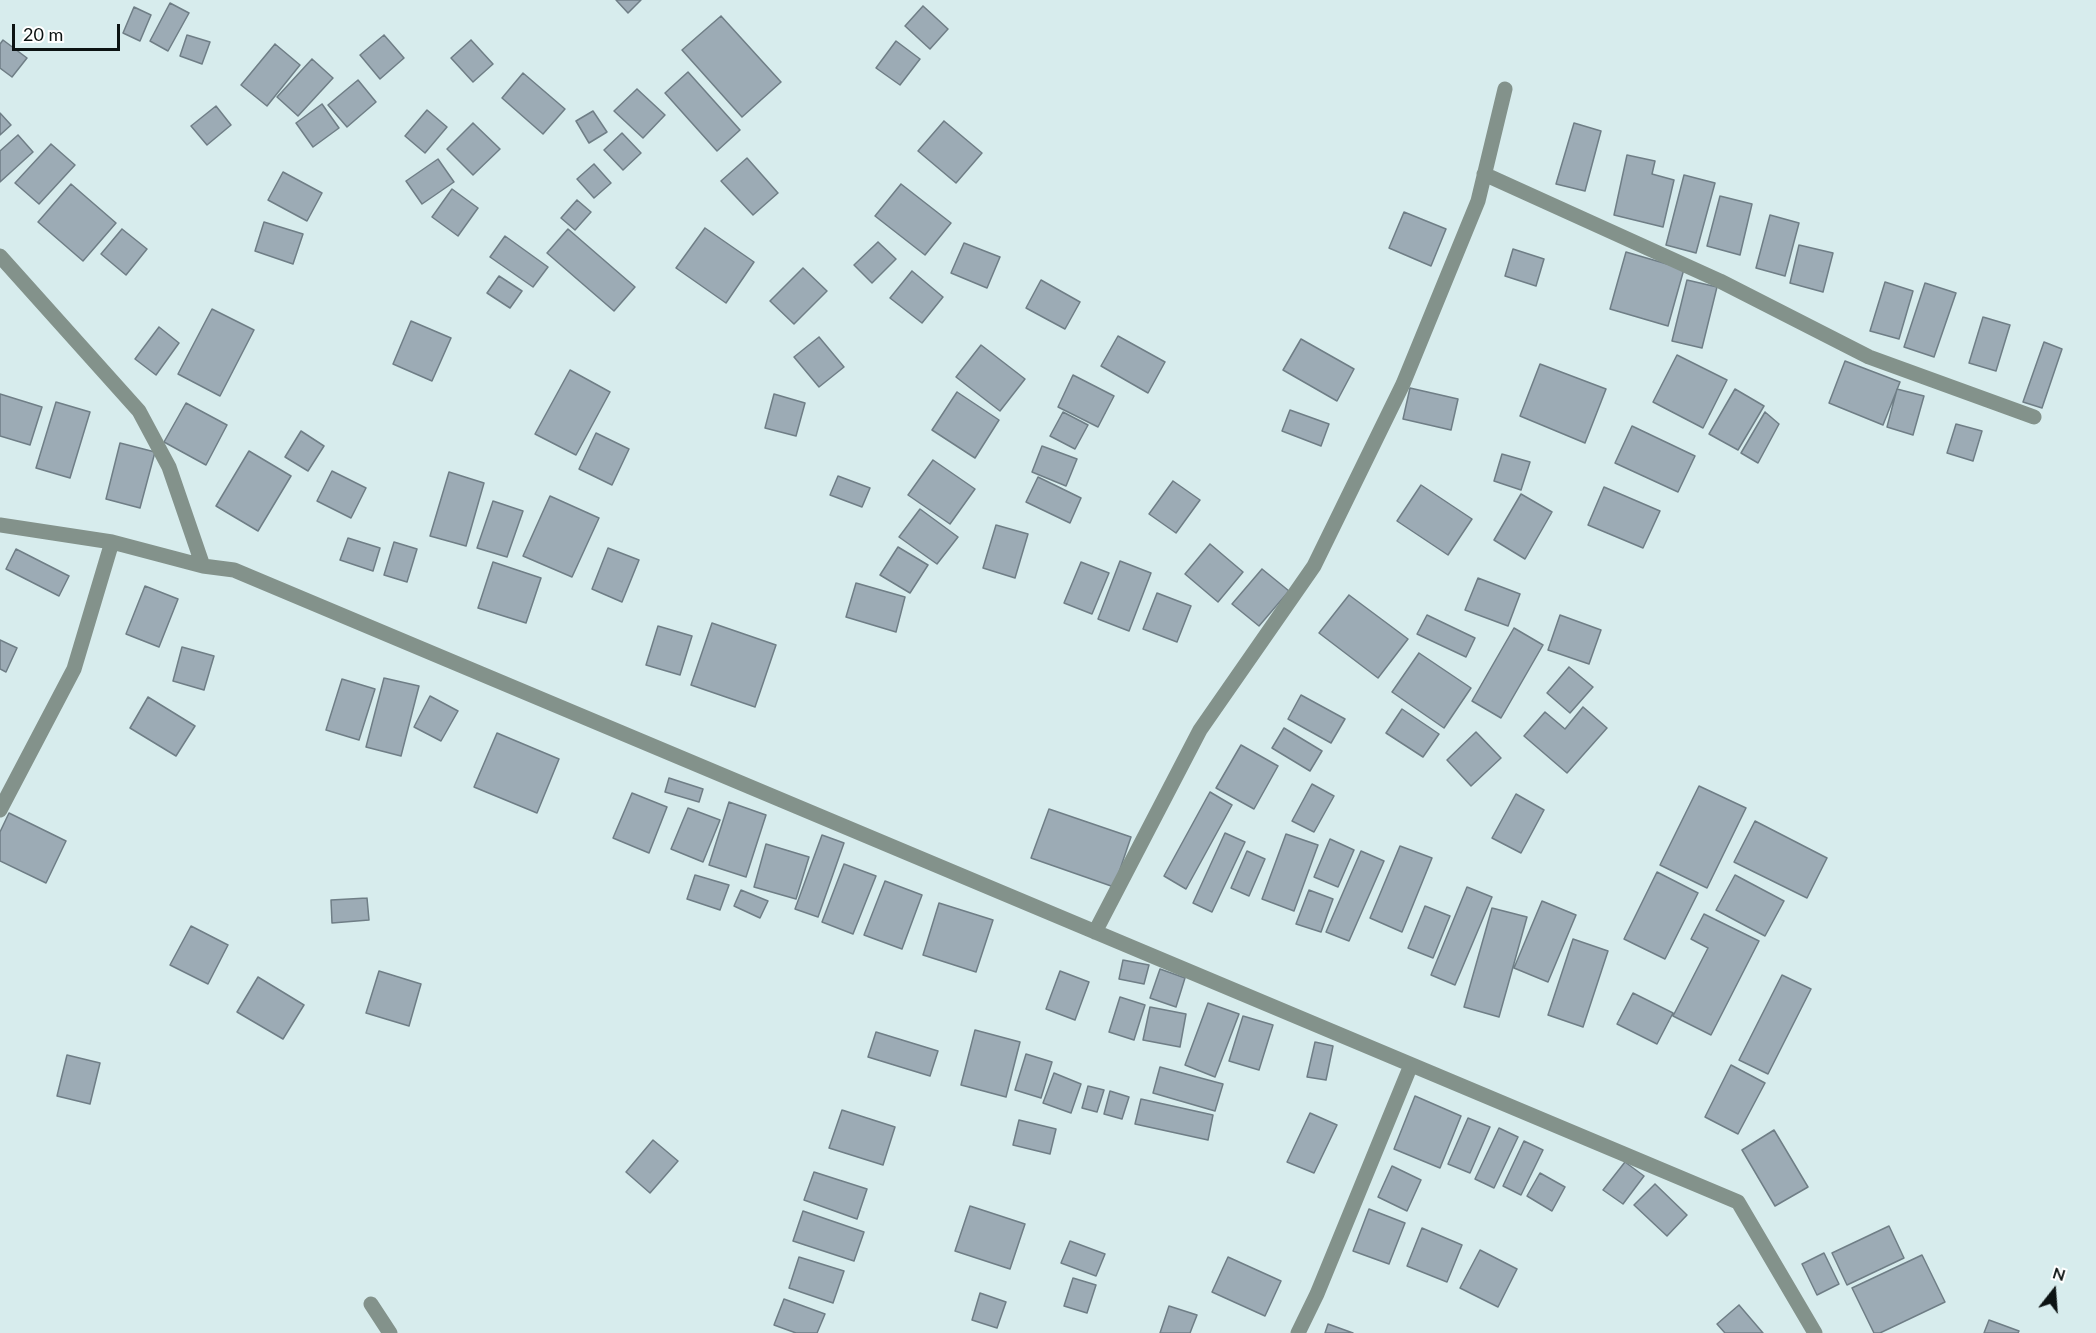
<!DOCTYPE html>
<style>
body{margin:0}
#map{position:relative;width:2096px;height:1333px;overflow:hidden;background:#d7eced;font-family:Lato,sans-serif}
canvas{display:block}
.north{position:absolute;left:2024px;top:1261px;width:60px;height:60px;-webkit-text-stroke:4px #fff;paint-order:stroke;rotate:17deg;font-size:16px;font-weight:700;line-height:24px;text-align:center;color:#0c1313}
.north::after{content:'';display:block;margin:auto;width:21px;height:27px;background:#0c1313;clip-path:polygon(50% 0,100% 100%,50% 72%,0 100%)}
.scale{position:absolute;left:12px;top:24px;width:108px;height:27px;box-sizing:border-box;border:3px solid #0c1313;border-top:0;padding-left:8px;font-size:18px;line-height:21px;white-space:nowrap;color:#0c1313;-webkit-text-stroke:4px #fff;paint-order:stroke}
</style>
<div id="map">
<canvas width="2096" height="1333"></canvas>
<div class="north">N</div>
<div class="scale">20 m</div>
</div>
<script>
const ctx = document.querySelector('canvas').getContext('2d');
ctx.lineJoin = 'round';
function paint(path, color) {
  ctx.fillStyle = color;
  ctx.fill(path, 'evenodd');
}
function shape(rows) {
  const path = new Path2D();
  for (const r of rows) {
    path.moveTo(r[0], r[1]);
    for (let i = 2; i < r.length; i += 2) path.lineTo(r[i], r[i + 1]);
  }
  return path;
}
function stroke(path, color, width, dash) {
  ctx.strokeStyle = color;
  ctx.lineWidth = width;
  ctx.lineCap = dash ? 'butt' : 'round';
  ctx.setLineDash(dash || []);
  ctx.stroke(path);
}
const building = shape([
 [616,0,641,0,628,13,616,0],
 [170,3,189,13,168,51,150,41,170,3],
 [923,6,948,29,930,49,905,26,923,6],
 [134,7,151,15,140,41,123,33,134,7],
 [721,16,781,82,742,117,682,50,721,16],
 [187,35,210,42,202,64,180,56,187,35],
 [384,35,404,58,380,79,360,55,384,35],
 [3,40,27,58,12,77,0,68,0,44,3,40],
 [471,40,493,64,473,82,451,58,471,40],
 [896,41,920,59,900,85,876,68,896,41],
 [275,44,300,65,267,106,241,85,275,44],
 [312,59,333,78,298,116,277,97,312,59],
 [688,72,740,130,717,151,665,93,688,72],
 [523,73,565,109,543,134,502,98,523,73],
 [358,80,376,102,347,127,328,105,358,80],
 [637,89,665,115,643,138,614,111,637,89],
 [322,104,339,128,313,147,296,123,322,104],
 [216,106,231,125,207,145,191,126,216,106],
 [427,110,447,127,425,153,405,136,427,110],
 [593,111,607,132,589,143,576,121,593,111],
 [0,113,11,125,0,135,0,113],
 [944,121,982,153,956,183,918,151,944,121],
 [473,123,500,149,473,175,447,149,473,123],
 [1574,123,1601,131,1585,191,1556,184,1574,123],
 [622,133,641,153,623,170,604,150,622,133],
 [18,135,33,152,0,182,0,151,18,135],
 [51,144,75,165,39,204,15,183,51,144],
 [1627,155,1655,161,1652,174,1674,180,1663,227,1614,215,1627,155],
 [747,158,778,193,753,215,721,181,747,158],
 [438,159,454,182,422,204,406,181,438,159],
 [594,164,611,183,594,198,577,179,594,164],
 [283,172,322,193,307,221,268,200,283,172],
 [1684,175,1715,183,1696,253,1666,245,1684,175],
 [71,184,116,223,83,261,38,222,71,184],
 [901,184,951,223,925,255,875,216,901,184],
 [452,189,478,208,458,236,432,217,452,189],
 [1720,196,1752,204,1740,255,1707,246,1720,196],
 [577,200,591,212,575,230,561,218,577,200],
 [1404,212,1446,229,1431,266,1389,248,1404,212],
 [1770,215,1799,223,1785,276,1756,268,1770,215],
 [264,222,303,234,293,264,255,251,264,222],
 [705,228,754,262,726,303,676,268,705,228],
 [122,229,147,249,126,275,101,254,122,229],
 [568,229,635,287,614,311,547,253,568,229],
 [505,236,548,267,533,287,490,257,505,236],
 [878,242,896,259,872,283,854,265,878,242],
 [964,243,1000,257,987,288,951,273,964,243],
 [1799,245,1833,253,1823,292,1790,283,1799,245],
 [1513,249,1544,259,1536,286,1505,276,1513,249],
 [1626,252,1684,269,1668,326,1610,309,1626,252],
 [803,268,827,291,794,324,770,301,803,268],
 [912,271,943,297,922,323,890,298,912,271],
 [499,276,522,291,510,308,487,293,499,276],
 [1041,280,1080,302,1065,329,1026,308,1041,280],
 [1687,280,1717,287,1702,348,1672,341,1687,280],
 [1885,282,1913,291,1899,339,1870,331,1885,282],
 [1925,283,1956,293,1934,357,1904,347,1925,283],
 [212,309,254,330,220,396,178,374,212,309],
 [1983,317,2010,325,1996,371,1969,363,1983,317],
 [411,321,451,338,432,381,393,364,411,321],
 [159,327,179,343,156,375,135,359,159,327],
 [1118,336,1165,362,1148,393,1101,366,1118,336],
 [819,337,844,367,819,387,794,357,819,337],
 [1301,339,1354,369,1337,401,1283,370,1301,339],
 [2044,342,2062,349,2042,408,2023,402,2044,342],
 [981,345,1025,379,1000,411,956,377,981,345],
 [1677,355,1727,380,1703,428,1653,402,1677,355],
 [1845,361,1900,382,1883,425,1829,403,1845,361],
 [1540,364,1606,389,1585,443,1520,416,1540,364],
 [570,370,610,392,576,455,535,434,570,370],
 [1073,375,1114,396,1098,427,1058,407,1073,375],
 [1410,388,1458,399,1451,430,1403,419,1410,388],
 [1735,389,1764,406,1738,450,1709,434,1735,389],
 [1897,389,1924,396,1913,435,1887,427,1897,389],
 [957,392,999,420,975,458,932,430,957,392],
 [0,394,42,407,30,445,0,436,0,394],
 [774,394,805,403,796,436,765,428,774,394],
 [56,402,90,412,70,478,36,468,56,402],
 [186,403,227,425,206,465,164,442,186,403],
 [1290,410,1329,424,1321,446,1282,431,1290,410],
 [1063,412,1088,425,1075,449,1050,436,1063,412],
 [1765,412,1779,424,1758,463,1741,453,1765,412],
 [1956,424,1982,431,1973,461,1947,453,1956,424],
 [1632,426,1695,456,1678,492,1615,463,1632,426],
 [301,431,324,446,308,471,285,457,301,431],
 [596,433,629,449,612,485,579,469,596,433],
 [120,443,155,452,140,508,106,499,120,443],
 [1042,446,1077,459,1066,486,1032,472,1042,446],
 [249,451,291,476,258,531,216,506,249,451],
 [1502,454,1530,462,1521,490,1494,481,1502,454],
 [933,460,975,489,950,524,908,495,933,460],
 [332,471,366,488,351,518,317,501,332,471],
 [449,472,484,483,466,546,430,536,449,472],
 [838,476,870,488,862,507,830,495,838,476],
 [1038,477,1081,498,1070,523,1026,502,1038,477],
 [1173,481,1200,500,1176,533,1149,514,1173,481],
 [1421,485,1472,519,1448,555,1397,521,1421,485],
 [1604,487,1660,511,1643,548,1588,525,1604,487],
 [1521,494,1552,512,1525,559,1494,540,1521,494],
 [550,496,599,518,572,577,523,556,550,496],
 [493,501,523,511,507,557,477,548,493,501],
 [920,509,958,537,937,564,899,537,920,509],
 [996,525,1028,534,1015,578,983,568,996,525],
 [348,538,380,548,373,571,340,560,348,538],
 [394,542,417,549,407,582,384,575,394,542],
 [1210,544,1243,572,1218,602,1185,574,1210,544],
 [898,547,928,565,910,593,880,575,898,547],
 [608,548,639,560,622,602,592,589,608,548],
 [16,549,69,576,59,596,6,569,16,549],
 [1120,561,1151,573,1129,631,1098,619,1120,561],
 [493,562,541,578,526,623,478,608,493,562],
 [1081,562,1109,573,1092,614,1064,603,1081,562],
 [1262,569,1289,591,1259,626,1232,604,1262,569],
 [1478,578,1520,594,1508,626,1465,610,1478,578],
 [856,583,905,597,896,632,846,617,856,583],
 [145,586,178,599,159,647,126,634,145,586],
 [1157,593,1191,606,1177,642,1143,629,1157,593],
 [1349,595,1408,639,1378,678,1319,633,1349,595],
 [1427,615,1475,638,1466,657,1417,634,1427,615],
 [1560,615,1601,630,1589,664,1548,650,1560,615],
 [712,623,776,645,755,707,691,685,712,623],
 [658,626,692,636,680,675,646,665,658,626],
 [1514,628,1543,645,1501,718,1472,701,1514,628],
 [0,640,17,648,6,672,0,669,0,640],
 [182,647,214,656,204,690,173,681,182,647],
 [1419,653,1471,688,1444,728,1392,692,1419,653],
 [1569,667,1593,687,1570,713,1547,693,1569,667],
 [384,678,419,686,401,756,366,747,384,678],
 [342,679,375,689,359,740,326,730,342,679],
 [1301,695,1345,719,1331,743,1288,719,1301,695],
 [430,696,458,711,441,741,414,727,430,696],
 [148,697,195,726,176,756,130,728,148,697],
 [1583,707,1607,728,1567,773,1524,736,1545,712,1565,729,1583,707],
 [1402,709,1439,734,1423,757,1386,733,1402,709],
 [1284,728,1322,751,1310,771,1272,748,1284,728],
 [1476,732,1501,758,1471,786,1447,760,1476,732],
 [497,733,559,759,537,813,474,787,497,733],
 [1241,745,1278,766,1254,809,1216,788,1241,745],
 [669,778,703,789,699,802,665,792,669,778],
 [1312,784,1334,796,1314,832,1292,821,1312,784],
 [1699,786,1746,808,1707,888,1660,865,1699,786],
 [1210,792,1232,805,1186,889,1164,876,1210,792],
 [632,793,667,807,649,853,613,838,632,793],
 [1516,794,1544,810,1521,853,1492,838,1516,794],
 [729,802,766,815,746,877,709,865,729,802],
 [688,808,720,820,703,862,671,849,688,808],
 [1049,809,1131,837,1114,887,1031,858,1049,809],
 [9,813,66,841,46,883,0,861,0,832,9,813],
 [1755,821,1827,858,1807,898,1734,862,1755,821],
 [1225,833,1245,842,1212,912,1193,903,1225,833],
 [1286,834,1318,845,1294,911,1262,899,1286,834],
 [822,835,844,843,818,917,795,909,822,835],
 [1330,839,1354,850,1338,887,1314,877,1330,839],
 [766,844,809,857,796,899,754,887,766,844],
 [1400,846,1432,858,1402,932,1370,918,1400,846],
 [1247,851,1265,859,1249,896,1231,888,1247,851],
 [1361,851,1384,861,1349,941,1326,932,1361,851],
 [844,864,876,876,853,934,822,922,844,864],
 [1657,872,1698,893,1665,959,1624,939,1657,872],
 [695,875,729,885,720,910,687,899,695,875],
 [1735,875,1784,901,1765,936,1716,910,1735,875],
 [885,881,922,895,902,949,864,935,885,881],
 [1467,887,1492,897,1455,985,1431,975,1467,887],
 [741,890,768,901,760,918,734,906,741,890],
 [1309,890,1333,899,1321,932,1296,924,1309,890],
 [367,898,369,920,332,923,331,900,367,898],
 [1542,901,1576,915,1548,982,1514,968,1542,901],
 [939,903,993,920,976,972,923,955,939,903],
 [1425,906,1450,916,1433,958,1408,948,1425,906],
 [1492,908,1527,917,1499,1017,1464,1007,1492,908],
 [1704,914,1759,941,1711,1035,1673,1016,1708,948,1691,939,1704,914],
 [191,926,228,945,208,984,170,965,191,926],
 [1573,939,1608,951,1583,1027,1548,1015,1573,939],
 [1123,960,1149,965,1144,984,1119,979,1123,960],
 [1160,969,1185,978,1176,1007,1150,998,1160,969],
 [379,971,421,984,409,1026,366,1013,379,971],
 [1060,971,1089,982,1075,1020,1046,1009,1060,971],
 [1782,975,1811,989,1768,1074,1739,1060,1782,975],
 [258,977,304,1005,283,1039,237,1012,258,977],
 [1633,993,1673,1013,1657,1044,1617,1024,1633,993],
 [1120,997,1145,1005,1134,1040,1109,1032,1120,997],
 [1208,1003,1239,1014,1215,1077,1185,1065,1208,1003],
 [1150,1007,1186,1014,1180,1047,1143,1040,1150,1007],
 [1243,1016,1273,1025,1259,1070,1229,1061,1243,1016],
 [975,1030,1020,1042,1006,1097,961,1085,975,1030],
 [876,1032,938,1051,930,1076,868,1057,876,1032],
 [1315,1042,1333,1046,1326,1080,1307,1077,1315,1042],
 [1026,1054,1052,1062,1041,1098,1015,1090,1026,1054],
 [67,1055,100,1063,90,1104,57,1096,67,1055],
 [1731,1065,1765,1083,1738,1134,1705,1117,1731,1065],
 [1160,1067,1223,1084,1215,1111,1153,1093,1160,1067],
 [1054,1073,1081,1084,1071,1113,1043,1103,1054,1073],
 [1088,1086,1104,1090,1097,1112,1082,1108,1088,1086],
 [1110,1091,1129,1097,1122,1119,1104,1114,1110,1091],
 [1415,1096,1461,1116,1440,1168,1394,1149,1415,1096],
 [1141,1099,1213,1115,1208,1140,1135,1124,1141,1099],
 [842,1110,895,1127,883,1165,829,1148,842,1110],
 [1310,1113,1337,1125,1314,1173,1287,1162,1310,1113],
 [1468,1118,1490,1127,1470,1173,1448,1164,1468,1118],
 [1019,1120,1056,1129,1050,1154,1013,1145,1019,1120],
 [1499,1128,1518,1137,1494,1188,1475,1179,1499,1128],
 [1774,1130,1808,1187,1775,1206,1742,1150,1774,1130],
 [653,1140,678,1161,650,1193,626,1172,653,1140],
 [1524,1141,1543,1150,1521,1195,1503,1186,1524,1141],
 [1625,1162,1644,1176,1623,1204,1603,1190,1625,1162],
 [1392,1166,1421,1180,1407,1211,1378,1197,1392,1166],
 [814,1172,867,1189,857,1219,804,1200,814,1172],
 [1540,1173,1565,1187,1552,1211,1527,1196,1540,1173],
 [1655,1184,1687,1215,1667,1236,1634,1205,1655,1184],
 [970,1206,1025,1224,1010,1269,955,1251,970,1206],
 [1369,1209,1405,1223,1389,1264,1353,1251,1369,1209],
 [803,1211,864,1232,854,1261,793,1241,803,1211],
 [1889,1226,1904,1258,1847,1285,1832,1253,1889,1226],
 [1422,1228,1462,1245,1447,1282,1407,1266,1422,1228],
 [1070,1241,1105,1254,1096,1276,1061,1263,1070,1241],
 [1480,1250,1517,1269,1498,1307,1460,1288,1480,1250],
 [1824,1253,1839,1284,1817,1295,1802,1264,1824,1253],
 [1922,1255,1945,1302,1880,1333,1874,1333,1852,1288,1922,1255],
 [799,1257,844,1271,833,1303,789,1288,799,1257],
 [1228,1257,1281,1281,1265,1316,1212,1292,1228,1257],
 [1073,1278,1096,1285,1087,1313,1064,1306,1073,1278],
 [980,1293,1006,1302,997,1328,972,1320,980,1293],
 [784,1299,825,1314,817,1333,796,1333,774,1325,784,1299],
 [1739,1305,1763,1333,1725,1333,1717,1324,1739,1305],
 [1169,1306,1197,1315,1190,1333,1160,1333,1169,1306],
 [1989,1320,2019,1331,2018,1333,1984,1333,1989,1320],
 [1328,1324,1353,1333,1325,1333,1328,1324]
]);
paint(building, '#9cabb5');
stroke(building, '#6f7e86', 1.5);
stroke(shape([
 [1484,174,1720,281,1869,357,2034,417],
 [0,256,139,411,169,467,203,566],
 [0,525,112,542,203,566,234,570,1738,1202,1815,1333],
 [0,810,74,669,112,542],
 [1095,932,1200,730,1314,566,1403,384,1478,201,1505,89],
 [371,1304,390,1333],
 [1298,1333,1317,1294,1411,1065]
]), '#83928b', 15);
</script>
